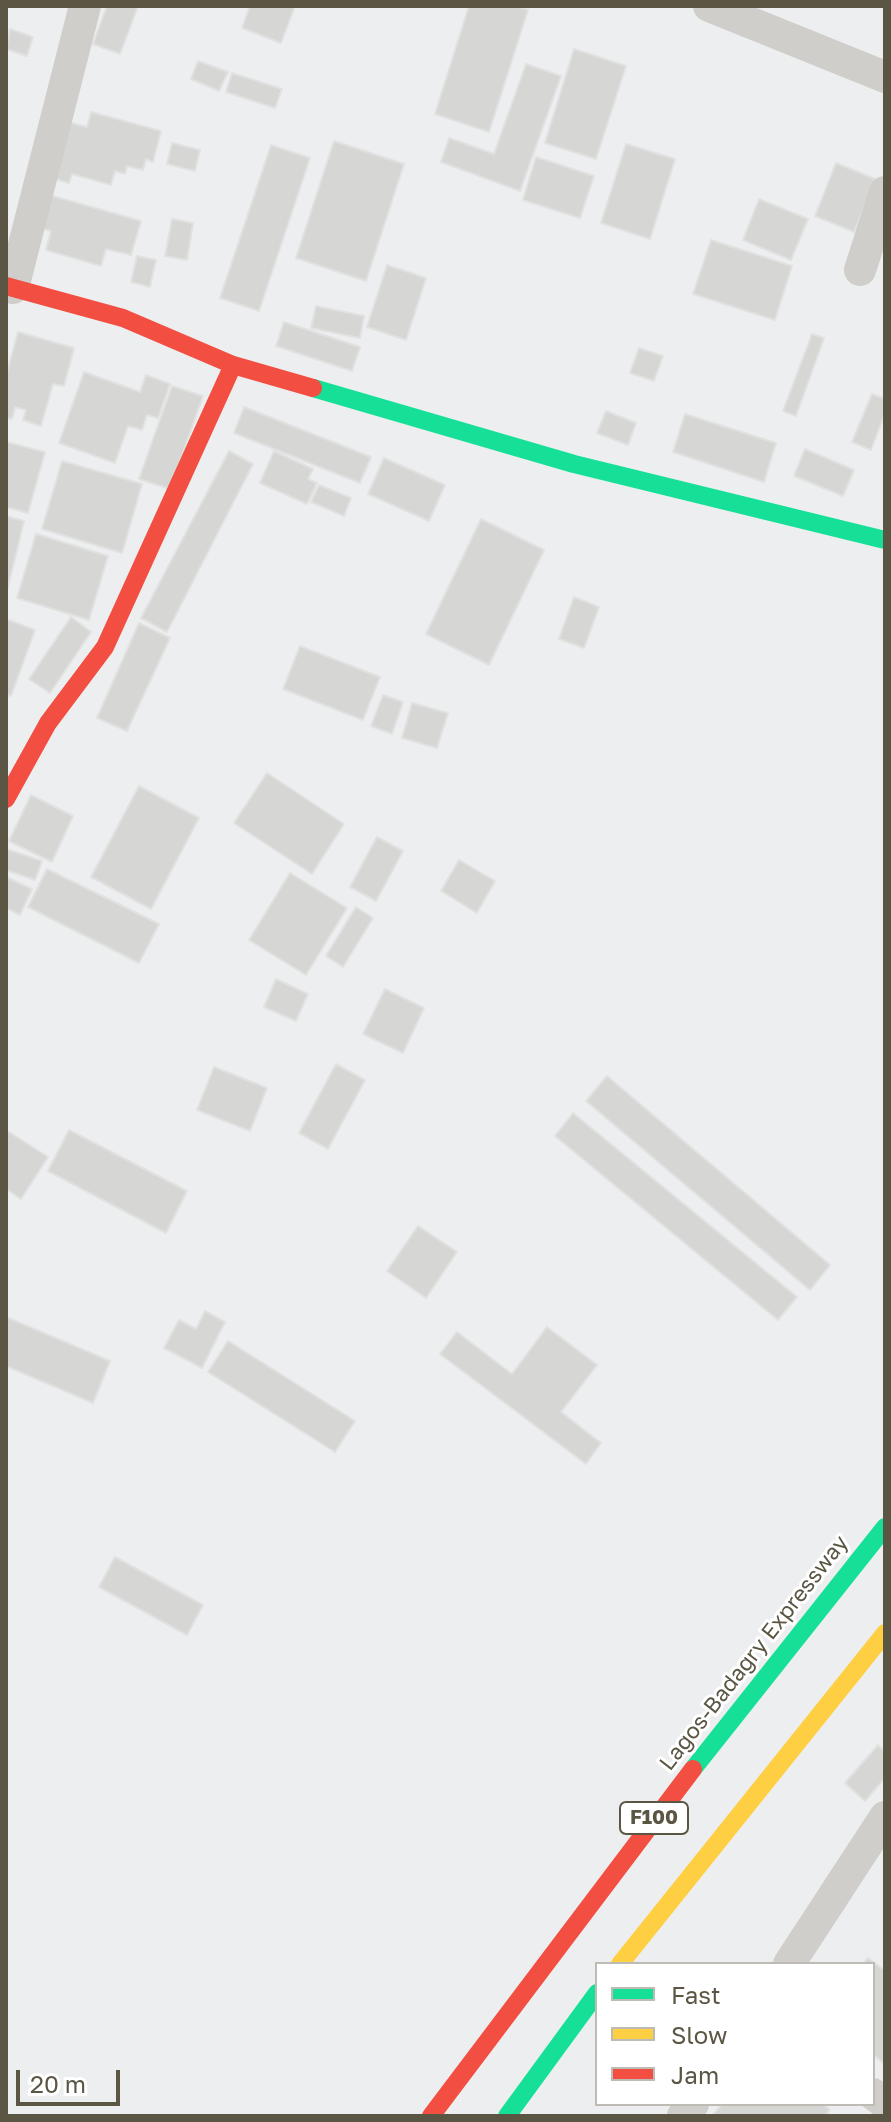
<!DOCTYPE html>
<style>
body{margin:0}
#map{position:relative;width:891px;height:2122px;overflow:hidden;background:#edeeef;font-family:"Golos Text",sans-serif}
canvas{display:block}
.frame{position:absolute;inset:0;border:8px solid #5b5644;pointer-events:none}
.legend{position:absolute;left:595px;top:1962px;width:280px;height:144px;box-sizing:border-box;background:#fff;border:2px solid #bdbbb4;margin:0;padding:10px 14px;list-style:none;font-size:24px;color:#5b5644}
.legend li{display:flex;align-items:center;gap:16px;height:40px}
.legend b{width:40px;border:2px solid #bdbbb4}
.scale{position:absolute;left:16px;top:2070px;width:104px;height:36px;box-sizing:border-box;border:4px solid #5b5644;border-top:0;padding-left:10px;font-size:24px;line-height:28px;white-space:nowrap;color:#5b5644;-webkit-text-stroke:6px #fff;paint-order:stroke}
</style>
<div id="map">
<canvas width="891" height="2122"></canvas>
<div class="frame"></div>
<ul class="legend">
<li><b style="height:10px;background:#16e098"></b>Fast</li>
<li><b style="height:10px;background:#ffcf43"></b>Slow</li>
<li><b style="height:10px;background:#f24e42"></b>Jam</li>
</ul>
<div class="scale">20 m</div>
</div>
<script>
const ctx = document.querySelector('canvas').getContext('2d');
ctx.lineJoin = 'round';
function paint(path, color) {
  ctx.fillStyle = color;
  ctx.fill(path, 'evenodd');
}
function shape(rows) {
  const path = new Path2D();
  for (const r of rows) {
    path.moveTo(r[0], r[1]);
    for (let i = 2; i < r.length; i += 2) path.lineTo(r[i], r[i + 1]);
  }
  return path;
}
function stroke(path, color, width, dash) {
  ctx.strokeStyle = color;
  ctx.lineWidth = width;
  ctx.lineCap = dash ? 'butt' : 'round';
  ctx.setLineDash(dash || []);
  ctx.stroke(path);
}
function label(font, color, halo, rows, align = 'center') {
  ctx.font = font + ' "Golos Text",sans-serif';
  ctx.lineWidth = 6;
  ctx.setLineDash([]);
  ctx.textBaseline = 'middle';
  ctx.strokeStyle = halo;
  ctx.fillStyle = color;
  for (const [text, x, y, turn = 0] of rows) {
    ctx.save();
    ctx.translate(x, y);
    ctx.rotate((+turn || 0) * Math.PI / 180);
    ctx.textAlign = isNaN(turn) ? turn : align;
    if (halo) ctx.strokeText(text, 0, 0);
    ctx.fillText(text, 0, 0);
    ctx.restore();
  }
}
const building = shape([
 [107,6,138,6,120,54,93,44,107,6],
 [250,6,295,6,281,43,242,28,250,6],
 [469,6,517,6,528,10,489,132,435,114,469,6],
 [10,29,33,37,27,56,6,49,10,29],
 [574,49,626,66,596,159,545,143,574,49],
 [198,61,228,72,219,91,191,79,198,61],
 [526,64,561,76,520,191,441,162,449,138,494,154,526,64],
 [232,73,282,89,275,108,226,92,232,73],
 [91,112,161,131,153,162,146,159,143,170,127,166,125,174,115,171,111,185,72,174,69,183,52,178,68,122,87,127,91,112],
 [334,141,404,164,366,281,296,258,334,141],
 [172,143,200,150,195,171,167,164,172,143],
 [626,144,675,159,650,239,601,223,626,144],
 [271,145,310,158,259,311,220,298,271,145],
 [536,157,594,176,580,218,523,200,536,157],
 [836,163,875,179,854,232,815,216,836,163],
 [46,194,141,221,131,255,106,249,101,266,46,250,51,231,37,227,46,194],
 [759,199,808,219,791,260,743,240,759,199],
 [172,219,193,223,187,260,165,256,172,219],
 [711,240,792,266,775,320,693,294,711,240],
 [137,256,156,260,150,287,131,282,137,256],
 [387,265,426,278,406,340,367,327,387,265],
 [316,306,364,316,360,338,311,328,316,306],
 [284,322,360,347,352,371,276,346,284,322],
 [18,332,74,348,64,386,53,384,41,426,23,420,26,410,15,407,12,419,6,417,6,376,18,332],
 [812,334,824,338,796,416,783,411,812,334],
 [639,348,663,356,654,381,630,373,639,348],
 [84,372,140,392,146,375,170,384,158,418,147,415,142,430,128,426,115,463,59,443,84,372],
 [172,386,203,396,170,489,139,479,172,386],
 [872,394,885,399,885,413,871,450,852,442,872,394],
 [244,407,371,457,360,483,234,433,244,407],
 [606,411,636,423,628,445,597,433,606,411],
 [685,414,776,443,764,482,673,452,685,414],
 [6,442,45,452,28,513,6,507,6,442],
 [805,449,854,470,843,496,794,476,805,449],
 [229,451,253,464,167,632,141,618,229,451],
 [274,451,313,469,308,479,317,483,307,504,260,483,274,451],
 [384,458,445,485,429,521,368,494,384,458],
 [62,461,142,484,122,553,42,529,62,461],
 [319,485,351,498,344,516,311,502,319,485],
 [6,516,24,521,7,591,6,590,6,516],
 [481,519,544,550,489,665,426,634,481,519],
 [36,534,108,556,89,620,17,598,36,534],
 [574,597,599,607,584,648,559,639,574,597],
 [71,617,91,632,50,693,29,679,71,617],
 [6,619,35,630,11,696,6,694,6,619],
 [139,623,170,638,127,731,97,718,139,623],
 [300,646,380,677,363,720,283,689,300,646],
 [383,695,403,702,392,734,371,726,383,695],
 [412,703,448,713,437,748,402,738,412,703],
 [267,773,344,824,312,874,234,823,267,773],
 [139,786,199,818,151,909,91,877,139,786],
 [31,795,73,816,52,862,9,841,31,795],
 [377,837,403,851,376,901,350,887,377,837],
 [6,849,42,861,35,880,6,870,6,849],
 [459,860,495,881,477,913,441,891,459,860],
 [47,869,159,924,139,963,28,907,47,869],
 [290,873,347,908,306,975,249,940,290,873],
 [6,877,32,889,20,915,6,908,6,877],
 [356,907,373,918,343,967,326,956,356,907],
 [276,979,308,994,296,1021,264,1007,276,979],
 [385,989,424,1008,403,1053,363,1034,385,989],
 [336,1064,365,1080,328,1149,299,1133,336,1064],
 [214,1067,267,1088,250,1131,197,1110,214,1067],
 [607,1076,830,1265,810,1290,586,1101,607,1076],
 [573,1113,797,1297,778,1320,555,1136,573,1113],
 [6,1130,48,1157,21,1199,6,1189,6,1130],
 [69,1130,187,1191,166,1233,48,1171,69,1130],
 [418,1226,457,1252,426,1298,387,1271,418,1226],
 [205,1311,225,1322,202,1368,164,1348,179,1320,196,1329,205,1311],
 [6,1317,110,1361,93,1403,6,1366,6,1317],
 [547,1327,597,1365,561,1412,601,1443,586,1464,440,1354,457,1332,512,1374,547,1327],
 [228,1341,355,1421,335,1452,208,1372,228,1341],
 [115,1557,203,1605,187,1635,99,1587,115,1557],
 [878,1745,885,1752,885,1778,865,1801,845,1783,878,1745],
 [868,1958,885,1971,885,2064,873,2055,873,1964,863,1964,868,1958],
 [722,2104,823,2104,830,2110,825,2116,712,2116,722,2104]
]);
paint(building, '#d6d6d4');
stroke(building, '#e0e1e0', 2);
stroke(shape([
 [709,6,885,77],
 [860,270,885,192],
 [13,288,85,6],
 [789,1964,885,1817],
 [873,2094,885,2103],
 [683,2116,693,2104]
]), '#cfceca', 32);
stroke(shape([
 [313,388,574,464,885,540],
 [693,1769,885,1527],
 [507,2116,597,1993]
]), '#16e098', 18);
stroke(shape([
 [620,1964,885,1633]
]), '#ffcf43', 18);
stroke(shape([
 [6,286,123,318,233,365,313,388],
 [6,799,48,723,105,647,233,365],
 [431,2116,693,1769]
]), '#f24e42', 18);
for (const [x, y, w] of [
 [654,1818,68]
]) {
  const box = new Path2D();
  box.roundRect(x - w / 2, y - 16, w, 32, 6);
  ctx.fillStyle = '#fff';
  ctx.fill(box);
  stroke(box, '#5b5644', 2);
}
label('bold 20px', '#5b5644', null, [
 ["F100",654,1818]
]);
label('22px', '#5b5644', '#fff', [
 ["Lagos-Badagry Expressway",754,1653,-52]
]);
</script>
